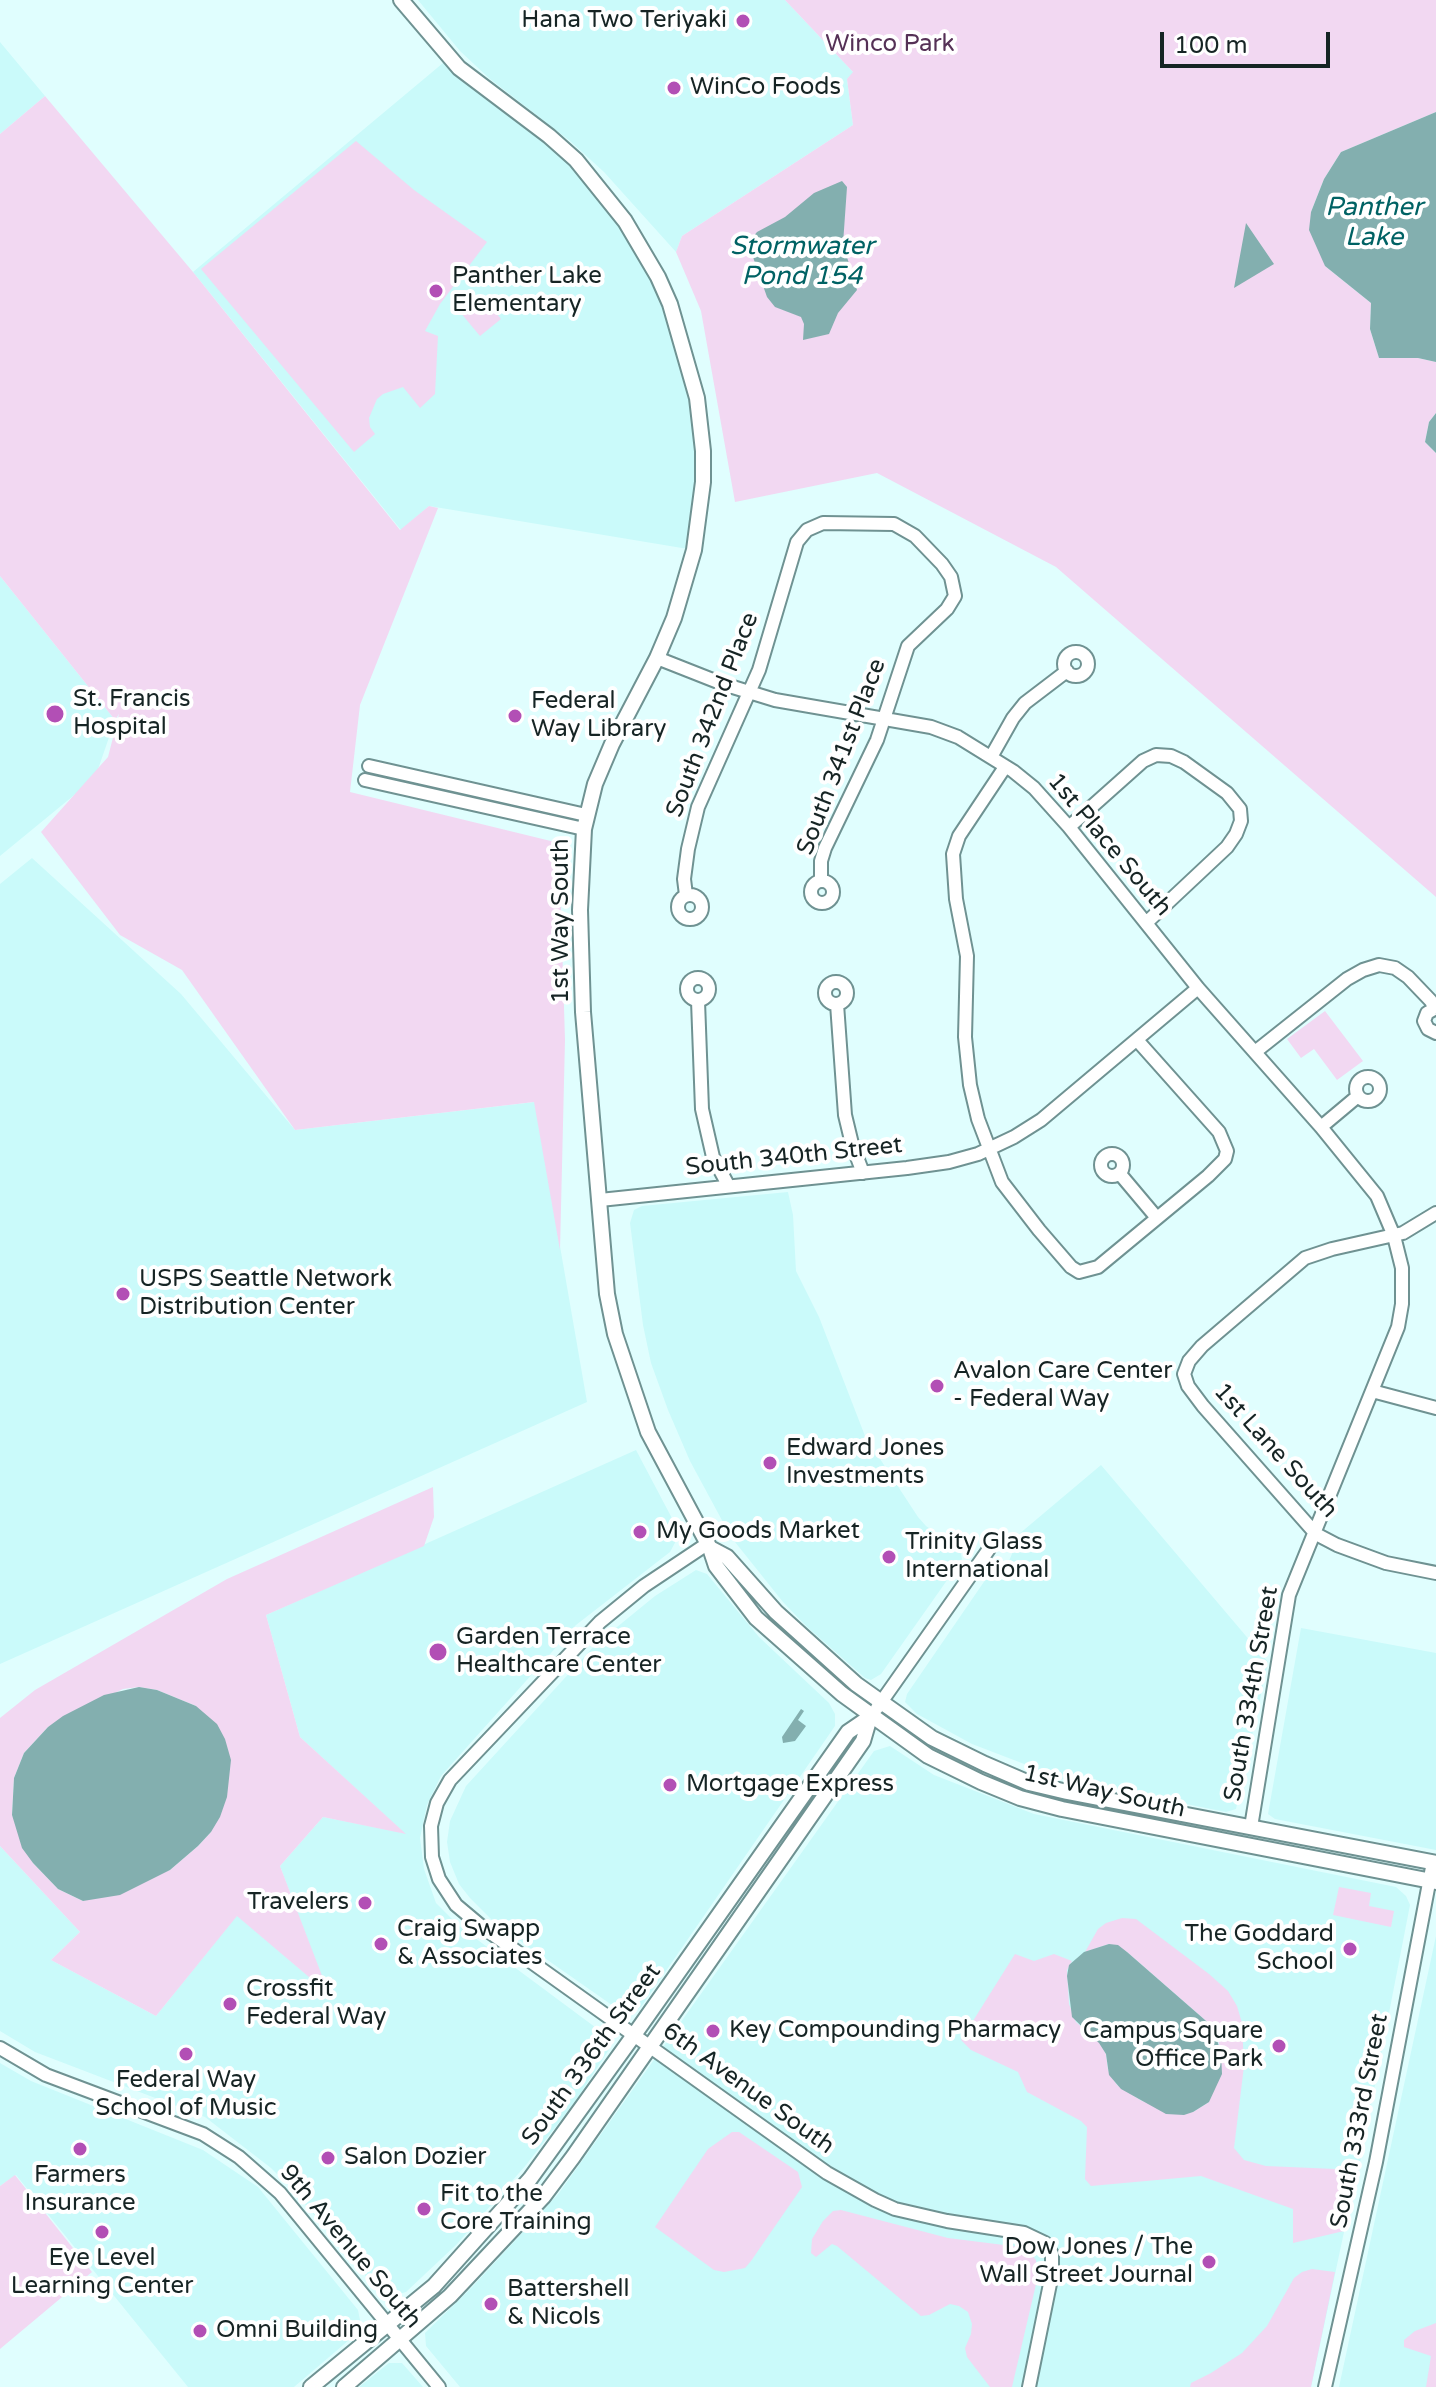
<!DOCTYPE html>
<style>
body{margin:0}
#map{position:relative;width:1436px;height:2387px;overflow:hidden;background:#e0fefe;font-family:"Varela Round",sans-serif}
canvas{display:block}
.scale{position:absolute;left:1160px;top:32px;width:170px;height:36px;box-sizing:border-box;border:4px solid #162424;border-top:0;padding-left:10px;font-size:24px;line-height:28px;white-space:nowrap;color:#162424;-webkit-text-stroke:6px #fff;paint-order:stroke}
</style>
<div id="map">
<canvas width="1436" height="2387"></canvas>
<div class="scale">100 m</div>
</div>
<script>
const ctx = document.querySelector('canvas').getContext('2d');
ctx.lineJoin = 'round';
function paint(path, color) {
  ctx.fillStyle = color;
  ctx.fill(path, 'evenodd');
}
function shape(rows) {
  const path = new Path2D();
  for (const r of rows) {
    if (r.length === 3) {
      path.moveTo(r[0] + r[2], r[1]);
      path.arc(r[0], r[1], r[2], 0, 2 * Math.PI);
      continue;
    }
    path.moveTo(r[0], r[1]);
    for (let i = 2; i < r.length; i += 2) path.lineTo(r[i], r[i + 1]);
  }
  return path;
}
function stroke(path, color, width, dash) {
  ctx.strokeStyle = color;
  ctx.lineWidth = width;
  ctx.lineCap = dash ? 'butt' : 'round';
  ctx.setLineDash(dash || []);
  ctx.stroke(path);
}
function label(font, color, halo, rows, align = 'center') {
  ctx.font = font + ' "Varela Round",sans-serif';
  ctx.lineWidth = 8;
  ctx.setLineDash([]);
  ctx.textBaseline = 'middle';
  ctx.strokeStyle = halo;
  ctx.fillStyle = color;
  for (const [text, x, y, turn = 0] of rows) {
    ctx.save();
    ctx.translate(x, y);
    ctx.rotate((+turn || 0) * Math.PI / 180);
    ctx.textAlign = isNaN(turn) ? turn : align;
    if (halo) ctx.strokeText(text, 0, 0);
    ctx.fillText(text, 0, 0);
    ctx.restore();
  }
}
paint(shape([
 [418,0,785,0,854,73,847,79,853,125,682,236,676,252,604,172,570,141,490,79,460,51],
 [0,42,45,96,0,134],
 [449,58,564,148,658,277,701,424,694,550,429,506,401,530,193,272],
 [0,576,115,720,95,778,0,856],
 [32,858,181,994,295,1130,535,1102,587,1402,0,1664,0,884],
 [788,1192,793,1215,796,1271,819,1317,865,1436,918,1517,926,1526,959,1549,961,1554,962,1559,881,1674,871,1680,865,1678,807,1627,783,1602,731,1537,690,1461,668,1410,651,1363,643,1325,630,1223,634,1210,642,1206],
 [636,1450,675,1524,677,1539,670,1552,576,1625,441,1776,427,1805,420,1838,424,1869,436,1903,459,1926,603,2033,610,2040,610,2048,575,2102,526,2165,457,2244,406,2292,396,2295,385,2294,374,2286,294,2191,271,2168,205,2117,35,2052,0,2031,0,1846,80,1932,51,1960,156,2016,237,1915,327,1992,280,1866,323,1817,404,1833,300,1737,266,1615],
 [1101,1465,1268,1662,1236,1809,1226,1812,1066,1780,972,1744,917,1714,905,1702,907,1694,990,1573,1009,1561,1014,1549,1012,1540],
 [696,1570,707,1574,759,1637,829,1703,835,1714,835,1726,641,2007,628,2014,619,2010,496,1924,470,1898,459,1884,450,1862,447,1842,450,1821,466,1786,595,1645,655,1596],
 [1301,1628,1436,1653,1436,1850,1275,1819,1268,1814],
 [890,1746,934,1775,1034,1814,1396,1887,1406,1896,1410,1905,1348,2224,1344,2232,1311,2387,460,2387,426,2346,425,2333,473,2286,559,2193,874,1751],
 [1436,1936,1436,2387,1339,2387],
 [0,2063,31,2081,203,2150,258,2187,358,2310,361,2325,356,2334,294,2387,188,2387,16,2175,0,2186],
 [389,2363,402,2363,423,2387,359,2387]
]), '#cafafa');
paint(shape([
 [785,0,1436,0,1436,112,1341,152,1324,179,1311,212,1325,266,1371,303,1370,329,1379,358,1418,358,1436,362,1436,413,1429,422,1425,442,1436,453,1436,897,1056,567,877,473,735,502,701,311,676,252,682,236,853,125,847,79,853,72],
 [45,96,193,272,400,530,429,506,438,508,360,705,350,792,559,843,565,1040,560,1250,534,1102,295,1130,182,970,120,935,41,832,108,757,119,714,115,720,0,576,0,134],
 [356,141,414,190,487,242,440,304,425,331,438,336,435,394,420,408,403,387,383,394,377,399,369,418,370,427,375,434,354,452,201,269],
 [481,295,501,319,480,336,460,312],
 [1325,1011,1363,1061,1337,1080,1314,1049,1301,1058,1287,1039],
 [433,1487,434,1517,424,1546,266,1615,300,1737,406,1834,323,1817,280,1866,329,1994,237,1916,156,2016,51,1960,80,1932,0,1846,0,1718,35,1690,227,1579],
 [139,1687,157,1690,196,1706,211,1832,198,1846,170,1870,83,1901,58,1889,33,1863,12,1815,14,1778,24,1753,48,1727,123,1689],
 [1339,1887,1371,1893,1369,1906,1394,1911,1391,1927,1333,1915],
 [1122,1918,1136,1919,1209,1974,1228,1991,1237,2006,1242,2023,1244,2066,1234,2148,1244,2160,1266,2166,1359,2170,1348,2224,1344,2231,1293,2243,1293,2209,1201,2176,1091,2186,1085,2179,1087,2127,1081,2121,1027,2092,1018,2072,971,2050,961,2040,1015,1954,1034,1961,1054,1954,1072,1961,1067,1970,1069,2004,1076,2022,1100,2043,1106,2054,1108,2070,1117,2085,1142,2101,1193,2112,1209,2102,1219,2044,1213,2027,1127,1952,1109,1944,1085,1952,1098,1929,1106,1923],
 [732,2132,739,2132,798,2172,802,2187,751,2261,745,2268,724,2272,714,2270,655,2227,708,2149],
 [15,2175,92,2272,0,2349,0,2186],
 [841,2210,948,2238,1020,2247,1029,2252,1036,2260,1037,2280,1012,2387,990,2387,967,2357,965,2348,971,2334,972,2324,968,2312,959,2306,950,2304,929,2315,921,2316,837,2246,832,2244,816,2257,811,2253,812,2239,823,2221,833,2211],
 [1312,2269,1335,2272,1311,2387,1190,2387,1191,2383,1211,2373,1242,2353,1267,2326,1294,2278,1302,2272],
 [1436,2323,1436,2387,1426,2387,1431,2356,1404,2347,1404,2340,1415,2331]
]), '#f2d8f2');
paint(shape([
 [1436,112,1436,362,1418,358,1379,358,1370,329,1371,303,1325,266,1309,230,1311,212,1324,179,1341,152],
 [842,181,847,187,843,244,857,290,838,313,829,334,803,340,804,324,801,317,775,307,767,297,748,243,757,232,785,217,814,193],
 [1246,223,1274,264,1234,288],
 [1436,413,1436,453,1425,442,1429,422],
 [139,1687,157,1690,196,1706,217,1724,225,1739,231,1760,227,1797,220,1817,211,1832,198,1846,170,1870,120,1895,83,1901,58,1889,33,1863,22,1848,12,1815,14,1778,24,1753,48,1727,63,1716,104,1695],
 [801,1709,804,1711,798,1720,806,1726,795,1741,783,1743,782,1737],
 [1109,1944,1118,1945,1127,1952,1213,2027,1221,2053,1222,2074,1209,2102,1193,2112,1184,2115,1166,2114,1121,2089,1109,2075,1106,2054,1099,2043,1072,2017,1067,1976,1069,1965,1084,1952]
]), '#83afaf');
const minor = shape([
 [1076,664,12],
 [657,658,723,684,775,700,931,727,958,737,1013,771,1034,788,1069,827,1198,988,1321,1127,1377,1196,1394,1236,1402,1268,1402,1304,1398,1327,1289,1595,1251,1827],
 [991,757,1013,718,1025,703,1067,671],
 [369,766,586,815],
 [1005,767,959,836,953,854,956,899,967,956,965,1037,970,1085,978,1119,1002,1182,1039,1230,1071,1267,1079,1272,1098,1267,1208,1176,1225,1159,1227,1151,1219,1132,1137,1040],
 [365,780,584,829],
 [1069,827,1143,761,1156,755,1171,756,1184,762,1227,793,1240,809,1241,821,1236,834,1227,847,1146,923],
 [822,892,11],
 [690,907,12],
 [686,895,684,879,688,849,698,807,759,670,797,542,807,530,823,523,894,524,915,536,942,564,951,577,955,596,947,609,908,646,877,740,825,848,821,861,821,881],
 [698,989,11],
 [836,993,11],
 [698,1001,702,1109,713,1157,728,1185],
 [837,1004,845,1115,852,1144,863,1173],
 [1436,1008,1427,1013,1424,1021,1428,1029,1436,1033],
 [1255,1052,1347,979,1363,970,1379,965,1395,968,1408,977,1431,1001,1434,1008],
 [1368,1089,12],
 [1321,1127,1358,1096],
 [1112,1165,11],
 [1120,1174,1157,1218],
 [600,1200,907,1168,949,1162,978,1154,1014,1137,1041,1120,1198,988],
 [1436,1213,1403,1233,1332,1249,1305,1258,1202,1346,1189,1361,1184,1374,1188,1386,1203,1406,1316,1534,1337,1545,1386,1563,1436,1573],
 [1372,1391,1436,1408],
 [707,1544,644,1586,600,1622,450,1780,437,1803,431,1826,432,1857,439,1879,456,1905,481,1926,827,2173,875,2200,895,2209,947,2221,1024,2233,1045,2243,1052,2254,1052,2274,1029,2387],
 [877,1708,989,1549],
 [0,2048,46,2075,203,2134,239,2157,280,2193,439,2387],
 [1325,2387,1376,2162,1433,1862]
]);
const major = shape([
 [401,0,459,68,549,136,576,160,625,221,658,277,670,304,697,398,703,451,703,482,694,550,674,618,657,658,612,744,595,784,584,829,580,910,583,1012,607,1294,615,1334,648,1432,710,1548,716,1566,756,1618,842,1694,928,1756,981,1782,1020,1798,1062,1809,1436,1882],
 [710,1548,727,1557,776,1612,856,1684,932,1738,985,1764,1029,1783,1067,1792,1436,1863],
 [311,2387,434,2286,530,2179,634,2035,848,1732,870,1717],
 [344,2387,450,2296,543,2197,573,2157,863,1741,870,1717]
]);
stroke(minor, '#6f9292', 16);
stroke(major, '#6f9292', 18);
stroke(minor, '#fff', 12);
stroke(major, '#fff', 14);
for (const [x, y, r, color] of [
 [743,21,8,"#b24fb5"],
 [674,88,8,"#b24fb5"],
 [436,291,8,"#b24fb5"],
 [55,714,10,"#b24fb5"],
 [515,716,8,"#b24fb5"],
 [123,1294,8,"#b24fb5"],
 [937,1386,8,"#b24fb5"],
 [770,1463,8,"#b24fb5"],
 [640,1532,8,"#b24fb5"],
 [889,1557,8,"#b24fb5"],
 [438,1652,10,"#b24fb5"],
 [670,1785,8,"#b24fb5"],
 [365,1903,8,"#b24fb5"],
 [381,1944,8,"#b24fb5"],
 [1350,1949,8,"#b24fb5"],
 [230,2004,8,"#b24fb5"],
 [713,2031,8,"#b24fb5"],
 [1279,2046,8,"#b24fb5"],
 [186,2054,8,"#b24fb5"],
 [80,2149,8,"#b24fb5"],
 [328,2158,8,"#b24fb5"],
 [424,2209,8,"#b24fb5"],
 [102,2232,8,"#b24fb5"],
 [1209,2262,8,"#b24fb5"],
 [491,2304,8,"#b24fb5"],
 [200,2331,8,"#b24fb5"]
]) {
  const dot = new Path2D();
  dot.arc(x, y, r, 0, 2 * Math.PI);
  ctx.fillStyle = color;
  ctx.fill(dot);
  stroke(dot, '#fff', 3);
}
label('24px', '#162424', '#fff', [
 ["Hana Two Teriyaki",727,21,"right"],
 ["WinCo Foods",690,88],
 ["Panther Lake",452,277],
 ["Elementary",452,305],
 ["St. Francis",73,700],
 ["Hospital",73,728],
 ["Federal",531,702],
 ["Way Library",531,730],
 ["USPS Seattle Network",139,1280],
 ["Distribution Center",139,1308],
 ["Avalon Care Center",953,1372],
 ["- Federal Way",953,1400],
 ["Edward Jones",786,1449],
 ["Investments",786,1477],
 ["My Goods Market",656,1532],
 ["Trinity Glass",905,1543],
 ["International",905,1571],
 ["Garden Terrace",456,1638],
 ["Healthcare Center",456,1666],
 ["Mortgage Express",686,1785],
 ["Travelers",349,1903,"right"],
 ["Craig Swapp",397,1930],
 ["& Associates",397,1958],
 ["The Goddard",1334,1935,"right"],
 ["School",1334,1963,"right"],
 ["Crossfit",246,1990],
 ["Federal Way",246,2018],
 ["Key Compounding Pharmacy",729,2031],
 ["Campus Square",1263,2032,"right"],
 ["Office Park",1263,2060,"right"],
 ["Federal Way",186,2081,"center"],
 ["School of Music",186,2109,"center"],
 ["Salon Dozier",344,2158],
 ["Farmers",80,2176,"center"],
 ["Insurance",80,2204,"center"],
 ["Fit to the",440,2195],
 ["Core Training",440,2223],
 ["Dow Jones / The",1193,2248,"right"],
 ["Wall Street Journal",1193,2276,"right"],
 ["Eye Level",102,2259,"center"],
 ["Learning Center",102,2287,"center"],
 ["Battershell",507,2290],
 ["& Nicols",507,2318],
 ["Omni Building",216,2331]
], 'left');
label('24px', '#553156', '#fff', [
 ["Winco Park",890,45]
]);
label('24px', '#162424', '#fff', [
 ["South 342nd Place",713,715,-69],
 ["South 341st Place",842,757,-69],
 ["1st Place South",1109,845,50],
 ["1st Way South",562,921,-90],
 ["South 340th Street",794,1157,-6],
 ["1st Lane South",1275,1451,48],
 ["South 334th Street",1252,1694,-80],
 ["1st Way South",1104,1792,13],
 ["South 336th Street",592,2055,-54],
 ["6th Avenue South",748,2089,36],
 ["South 333rd Street",1360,2121,-79],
 ["9th Avenue South",350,2247,50]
]);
label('italic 26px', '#006264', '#fff', [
 ["Panther",1374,208],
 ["Lake",1374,238],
 ["Stormwater",802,247],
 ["Pond 154",802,277]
]);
</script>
